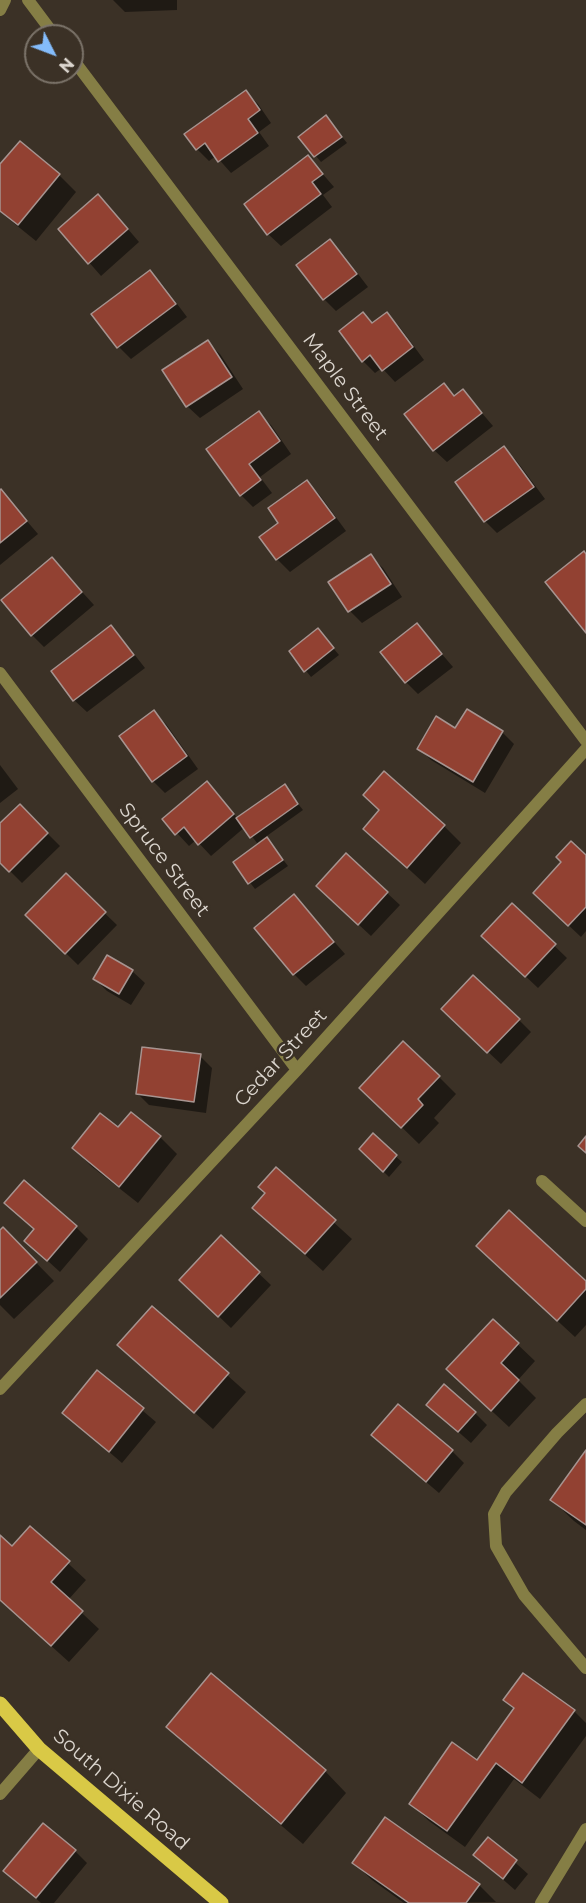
<!DOCTYPE html>
<style>
body{margin:0}
#map{position:relative;width:586px;height:1903px;overflow:hidden;background:#3b3126;font-family:Montserrat,sans-serif}
canvas{display:block}
.north{position:absolute;left:24px;top:24px;width:60px;height:60px;box-sizing:border-box;background:#3b3126;border:2px solid #7b7369;border-radius:50%;rotate:132deg;font-size:16px;font-weight:700;line-height:24px;text-align:center;color:#dbd5ce}
.north::after{content:'';display:block;margin:auto;width:21px;height:27px;background:#84bcfb;clip-path:polygon(50% 0,100% 100%,50% 72%,0 100%)}
</style>
<div id="map">
<canvas width="586" height="1903"></canvas>
<div class="north">N</div>
</div>
<script>
const ctx = document.querySelector('canvas').getContext('2d');
ctx.lineJoin = 'round';
function paint(path, color) {
  ctx.fillStyle = color;
  ctx.fill(path, 'evenodd');
}
function shape(rows) {
  const path = new Path2D();
  for (const r of rows) {
    path.moveTo(r[0], r[1]);
    for (let i = 2; i < r.length; i += 2) path.lineTo(r[i], r[i + 1]);
  }
  return path;
}
function stroke(path, color, width, dash) {
  ctx.strokeStyle = color;
  ctx.lineWidth = width;
  ctx.lineCap = dash ? 'butt' : 'round';
  ctx.setLineDash(dash || []);
  ctx.stroke(path);
}
function label(font, color, halo, rows, align = 'center') {
  ctx.font = font + ' Montserrat,sans-serif';
  ctx.lineWidth = 5;
  ctx.setLineDash([]);
  ctx.textBaseline = 'middle';
  ctx.strokeStyle = halo;
  ctx.fillStyle = color;
  for (const [text, x, y, turn = 0] of rows) {
    ctx.save();
    ctx.translate(x, y);
    ctx.rotate((+turn || 0) * Math.PI / 180);
    ctx.textAlign = isNaN(turn) ? turn : align;
    if (halo) ctx.strokeText(text, 0, 0);
    ctx.fillText(text, 0, 0);
    ctx.restore();
  }
}
paint(shape([
 [113,0,177,0,177,10,125,12],
 [246,92,258,104,271,123,259,132,269,146,231,173,216,156,209,161,197,149],
 [326,117,347,143,321,162,300,137],
 [308,157,334,187,323,195,332,207,281,246,268,234],
 [0,166,59,175,76,192,36,241,0,212],
 [110,208,139,242,101,276,60,229],
 [330,241,342,253,368,287,336,311,324,299],
 [150,272,162,284,187,317,131,359,119,347,94,314],
 [387,314,399,326,424,360,395,382,382,368,375,373,363,361,373,324],
 [207,342,220,354,243,389,200,418,187,406],
 [444,385,456,397,463,391,493,426,447,462,434,450,407,414],
 [258,413,271,425,291,454,260,477,272,493,253,507,241,495],
 [504,448,516,460,545,499,497,533,485,521],
 [307,482,319,494,346,531,290,572,277,559,261,537,280,523],
 [1,491,38,534,0,565,0,492],
 [370,556,383,568,402,597,362,623,350,611],
 [52,559,94,605,44,647,32,635],
 [417,625,453,667,418,694,406,682],
 [111,627,123,640,145,668,87,712,74,700,53,672],
 [318,630,339,655,311,677,291,652],
 [153,712,166,724,198,769,165,793,153,781],
 [456,730,502,732,514,744,485,793,431,760,419,748],
 [0,765,18,789,0,803],
 [284,786,303,810,257,843,245,827,211,856,196,840,189,846,164,819,219,796,238,819],
 [20,806,60,846,22,883,0,861,0,825],
 [444,826,461,843,425,884,365,829],
 [267,839,288,866,255,889,235,863],
 [346,855,400,905,371,936,330,898],
 [586,857,586,931,581,937,547,905,563,862],
 [66,876,117,925,78,965,27,915],
 [294,896,345,954,306,986,294,974],
 [512,905,567,958,538,988,483,936],
 [132,971,145,983,131,1005,107,991,95,979],
 [519,1020,531,1032,501,1064,455,1021],
 [200,1056,212,1068,206,1113,149,1105,137,1093],
 [439,1077,456,1094,434,1118,439,1123,419,1144,379,1105],
 [118,1130,160,1137,177,1154,138,1203,91,1166,74,1148],
 [373,1136,402,1162,389,1177,361,1149],
 [276,1170,352,1239,323,1271,272,1225,267,1194],
 [76,1227,88,1239,60,1272,26,1241],
 [3,1229,54,1281,14,1319,0,1305,0,1232],
 [221,1238,271,1285,231,1328,181,1280],
 [495,1263,586,1283,586,1325,575,1337],
 [152,1308,246,1392,213,1429,119,1345],
 [493,1321,535,1361,518,1380,536,1398,509,1427,466,1387],
 [97,1372,156,1422,122,1463,64,1413],
 [428,1405,475,1413,487,1425,471,1443],
 [385,1447,452,1451,464,1463,439,1493],
 [586,1452,586,1530,574,1521,552,1500],
 [30,1528,86,1580,68,1600,99,1629,69,1662,0,1600,0,1537,12,1548],
 [212,1675,325,1771,346,1793,303,1844,190,1748,168,1726],
 [505,1700,574,1711,586,1723,586,1736,540,1799,514,1779,465,1847,429,1821,411,1804,477,1762,515,1710],
 [489,1839,528,1874,515,1890,475,1855],
 [75,1851,87,1863,54,1903,41,1903,5,1871],
 [354,1863,479,1885,496,1902,404,1903,372,1880]
]), '#0007');
const building = shape([
 [246,90,260,110,248,119,258,133,218,162,205,143,196,150,184,134,246,90],
 [326,115,342,137,314,157,298,137,326,115],
 [20,141,60,174,18,225,0,211,0,164,20,141],
 [308,155,323,174,312,182,321,194,267,235,244,204,308,155],
 [98,194,128,229,88,264,58,229,98,194],
 [330,239,357,274,323,300,296,265,330,239],
 [150,270,176,304,117,348,91,314,150,270],
 [363,312,372,323,387,312,413,347,382,371,370,355,362,362,339,331,363,312],
 [208,340,232,377,186,407,162,370,208,340],
 [444,383,454,396,463,389,482,413,433,451,404,414,444,383],
 [259,411,280,441,249,464,261,480,240,496,206,449,259,411],
 [504,446,534,487,484,522,455,482,504,446],
 [307,480,335,518,276,560,259,537,278,523,268,508,307,480],
 [1,489,27,521,0,543,0,490,1,489],
 [584,551,586,554,586,633,545,582,584,551],
 [371,554,391,584,348,612,328,582,371,554],
 [52,557,82,592,31,636,1,600,52,557],
 [417,623,442,654,405,683,380,652,417,623],
 [111,625,134,655,73,701,51,671,111,625],
 [318,628,334,648,304,672,289,651,318,628],
 [467,709,503,731,473,782,417,749,436,716,455,728,467,709],
 [154,710,187,756,152,782,119,736,154,710],
 [384,771,445,825,407,868,363,829,379,810,363,795,384,771],
 [207,781,234,814,198,845,184,827,175,835,162,819,207,781],
 [285,784,298,804,250,838,236,818,285,784],
 [20,804,48,833,9,872,0,863,0,823,20,804],
 [267,837,283,860,248,884,233,862,267,837],
 [571,841,586,855,586,907,568,926,533,893,561,862,556,857,571,841],
 [346,853,388,892,358,925,316,886,346,853],
 [66,873,106,912,65,954,25,915,66,873],
 [294,894,334,942,293,975,254,928,294,894],
 [512,903,556,944,525,977,481,936,512,903],
 [107,955,133,970,119,994,93,979,107,955],
 [473,975,520,1019,487,1053,441,1009,473,975],
 [403,1041,440,1076,418,1099,423,1105,401,1128,359,1088,403,1041],
 [142,1047,201,1054,194,1102,136,1094,142,1047],
 [131,1112,161,1136,119,1187,72,1148,100,1113,118,1127,131,1112],
 [373,1133,397,1155,383,1172,359,1149,373,1133],
 [586,1136,586,1153,578,1146,586,1136],
 [276,1167,336,1220,305,1254,252,1208,265,1193,258,1187,276,1167],
 [24,1180,77,1226,47,1261,24,1241,34,1229,4,1203,24,1180],
 [509,1210,586,1281,586,1289,557,1321,476,1246,509,1210],
 [3,1227,37,1262,0,1298,0,1230,3,1227],
 [221,1235,260,1272,218,1317,179,1280,221,1235],
 [152,1306,229,1373,194,1413,117,1345,152,1306],
 [493,1319,519,1343,501,1363,519,1380,491,1411,446,1369,493,1319],
 [97,1370,144,1408,109,1452,62,1413,97,1370],
 [444,1384,476,1412,458,1432,426,1405,444,1384],
 [398,1404,453,1450,426,1482,371,1435,398,1404],
 [586,1450,586,1525,550,1500,586,1450],
 [30,1526,70,1561,51,1582,83,1611,51,1646,0,1600,0,1535,12,1546,30,1526],
 [211,1673,326,1770,281,1824,166,1727,211,1673],
 [523,1673,575,1710,522,1783,496,1763,447,1831,409,1804,452,1742,477,1760,514,1708,503,1700,523,1673],
 [385,1817,480,1884,466,1903,409,1903,352,1863,385,1817],
 [43,1823,76,1850,36,1898,3,1871,43,1823],
 [488,1837,517,1860,503,1879,473,1855,488,1837]
]);
paint(building, '#924132');
stroke(building, '#a79490', 1.5);
stroke(shape([
 [542,1181,586,1221]
]), '#857e45', 12);
stroke(shape([
 [28,0,55,36],
 [0,10,5,0],
 [72,58,586,741],
 [0,673,297,1070],
 [0,1389,297,1070,586,749],
 [586,1404,557,1433,506,1492,494,1514,496,1546,524,1595,586,1668],
 [0,1794,39,1749],
 [541,1903,586,1829]
]), '#857e45', 12);
stroke(shape([
 [0,1704,39,1749,221,1903]
]), '#d9c946', 15);
label('20px', '#dbd5ce', '#3b3126', [
 ["Maple Street",345,387,53],
 ["Spruce Street",164,860,53],
 ["Cedar Street",281,1058,-47],
 ["South Dixie Road",121,1790,41]
]);
</script>
